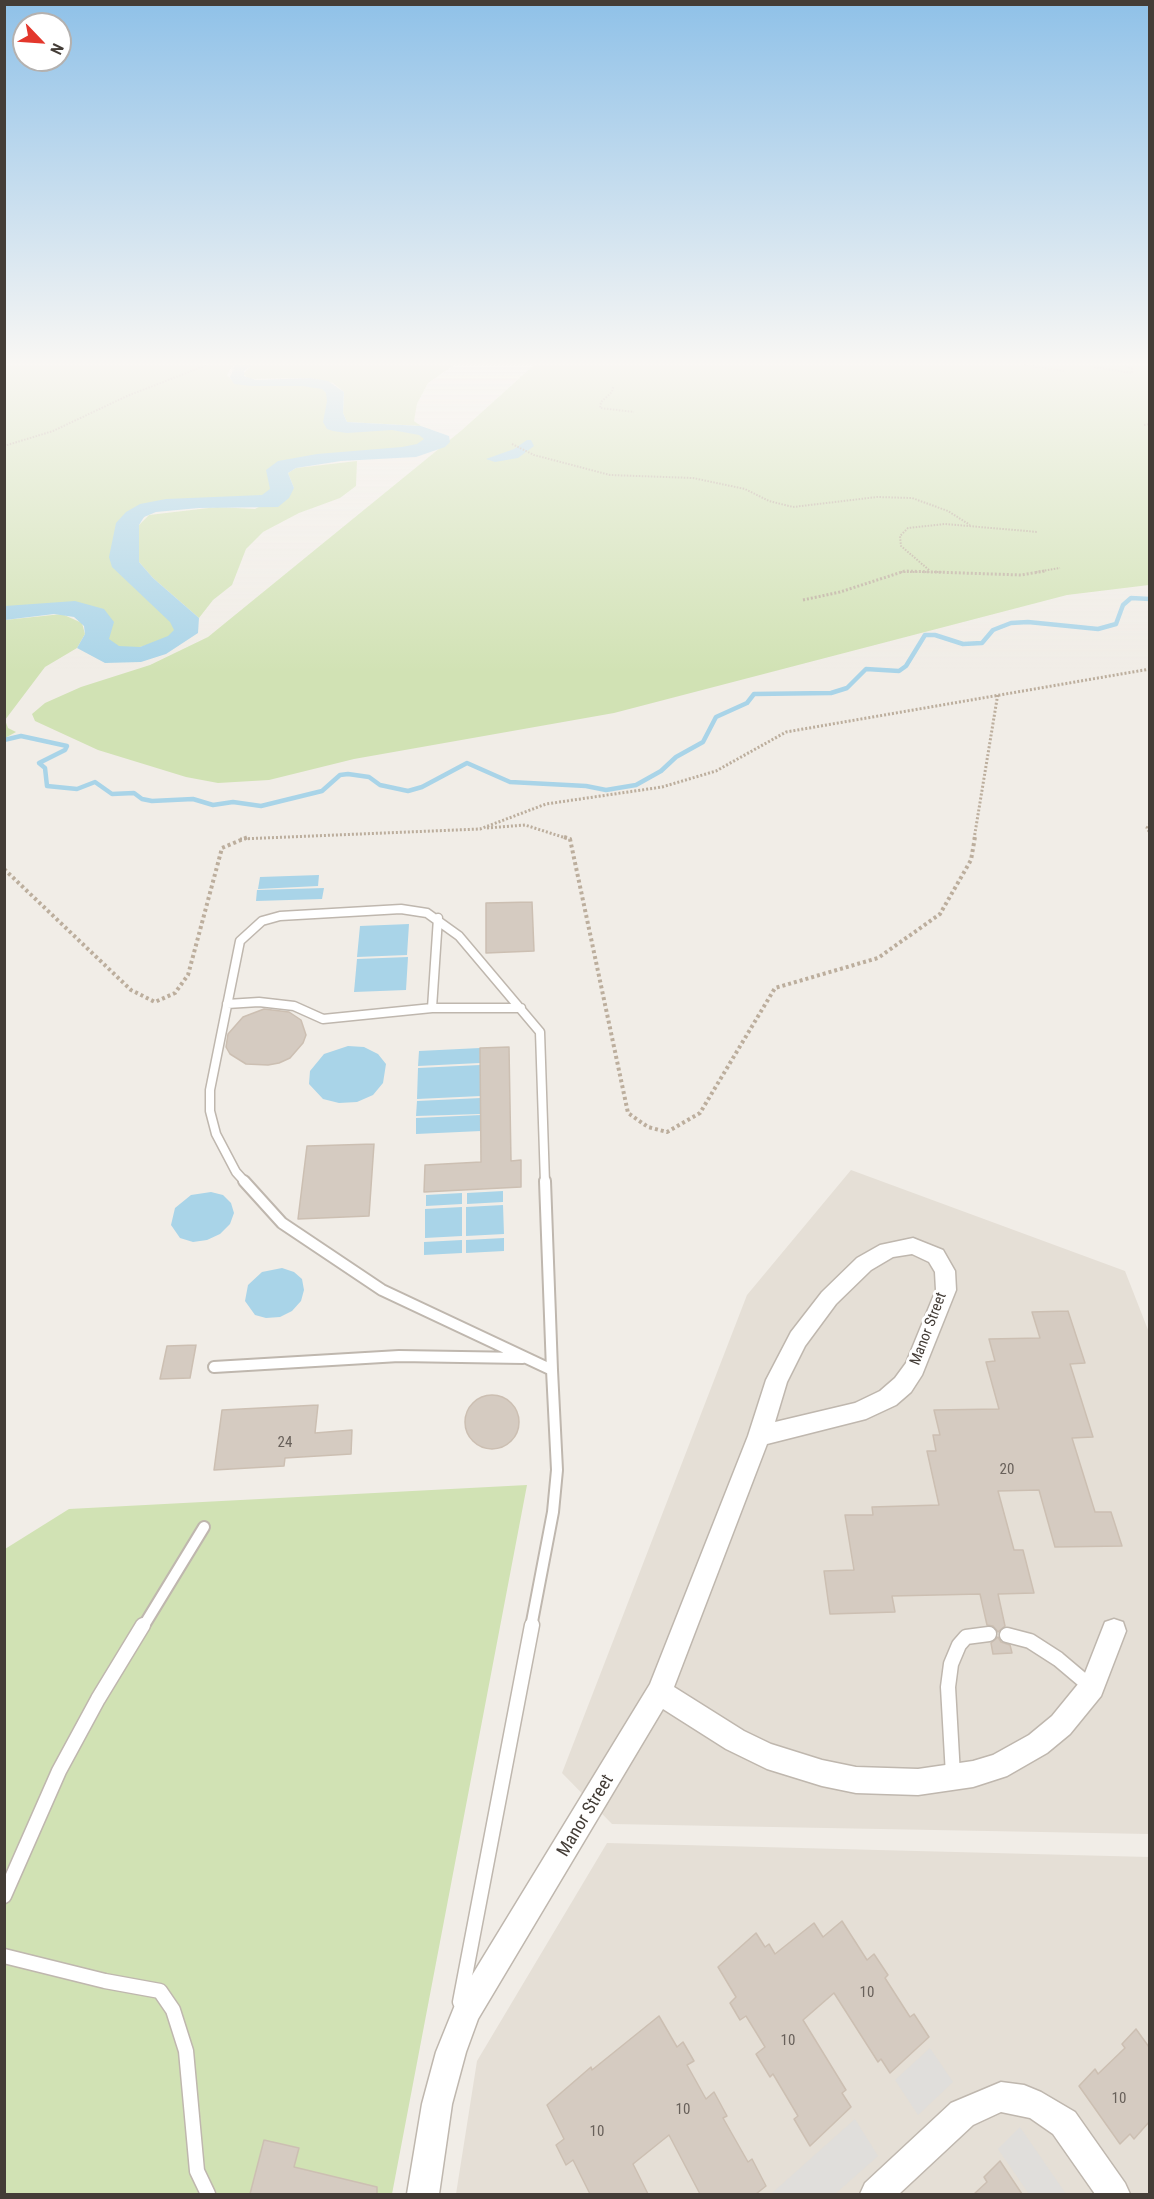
<!DOCTYPE html>
<style>
body{margin:0}
#map{position:relative;width:1154px;height:2199px;overflow:hidden;background:#f1ede7;font-family:"Roboto Condensed",sans-serif}
canvas{display:block}
.frame{position:absolute;inset:0;border:6px solid #443d37;pointer-events:none}
.north{position:absolute;left:12px;top:12px;width:60px;height:60px;box-sizing:border-box;background:#fff;border:2px solid #b4b1af;border-radius:50%;rotate:115deg;font-size:16px;font-weight:700;line-height:24px;text-align:center;color:#443d37}
.north::after{content:'';display:block;margin:auto;width:21px;height:27px;background:#e3372c;clip-path:polygon(50% 0,100% 100%,50% 72%,0 100%)}
</style>
<div id="map">
<canvas width="1154" height="2199"></canvas>
<div class="frame"></div>
<div class="north">N</div>
</div>
<script>
const ctx = document.querySelector('canvas').getContext('2d');
ctx.lineJoin = 'round';
function paint(path, color) {
  ctx.fillStyle = color;
  ctx.fill(path, 'evenodd');
}
function shape(rows) {
  const path = new Path2D();
  for (const r of rows) {
    if (r.length === 3) {
      path.moveTo(r[0] + r[2], r[1]);
      path.arc(r[0], r[1], r[2], 0, 2 * Math.PI);
      continue;
    }
    path.moveTo(r[0], r[1]);
    for (let i = 2; i < r.length; i += 2) path.lineTo(r[i], r[i + 1]);
  }
  return path;
}
function stroke(path, color, width, dash) {
  ctx.strokeStyle = color;
  ctx.lineWidth = width;
  ctx.lineCap = dash ? 'butt' : 'round';
  ctx.setLineDash(dash || []);
  ctx.stroke(path);
}
function label(font, color, halo, rows, align = 'center') {
  ctx.font = font + ' "Roboto Condensed",sans-serif';
  ctx.lineWidth = 6;
  ctx.setLineDash([]);
  ctx.textBaseline = 'middle';
  ctx.strokeStyle = halo;
  ctx.fillStyle = color;
  for (const [text, x, y, turn = 0] of rows) {
    ctx.save();
    ctx.translate(x, y);
    ctx.rotate((+turn || 0) * Math.PI / 180);
    ctx.textAlign = isNaN(turn) ? turn : align;
    if (halo) ctx.strokeText(text, 0, 0);
    ctx.fillText(text, 0, 0);
    ctx.restore();
  }
}
paint(shape([
 [851,1170,1125,1271,1150,1335,1149,1834,612,1824,562,1773,747,1295],
 [607,1843,1149,1857,1149,2194,456,2194,477,2061]
]), '#e5dfd6');
paint(shape([
 [4,365,233,365,227,375,232,380,328,387,331,421,429,435,415,448,291,460,266,498,156,505,118,544,178,617,175,637,140,647,125,648,99,643,93,614,5,610],
 [252,365,454,365,428,383,417,404,414,421,421,426,347,422,343,413,344,392,333,383,310,378,249,379,243,374],
 [534,365,1149,365,1149,585,1067,595,614,713,354,759,269,780,218,783,186,777,98,750,35,721,32,714,45,703,81,687,150,665,208,637,462,430],
 [357,461,356,486,340,498,299,513,263,532,246,549,232,585,213,600,199,618,153,578,139,562,139,525,149,515,217,507,255,509,294,488,288,473,296,468],
 [62,614,82,623,85,634,77,648,45,667,5,720,8,728,16,732,5,738,5,620],
 [527,1485,392,2194,5,2194,5,1549,69,1509]
]), '#d1e2b4');
paint(shape([
 [930,2048,953,2082,918,2115,895,2080],
 [855,2119,878,2156,835,2194,771,2194],
 [1020,2127,1066,2194,1029,2194,998,2149]
]), '#e0dedb');
paint(shape([
 [235,365,252,365,244,371,244,376,256,380,310,378,328,381,344,392,343,413,347,422,421,426,449,436,450,442,445,447,416,457,341,461,296,468,288,473,294,488,289,498,278,507,199,508,156,512,144,517,139,525,139,562,153,578,199,618,198,633,166,654,141,662,105,663,77,648,85,634,84,626,74,617,54,614,5,620,5,606,75,601,104,609,114,622,109,639,119,646,140,647,168,636,174,630,170,622,112,567,109,557,116,523,126,512,140,504,166,499,262,495,270,489,266,470,278,461,317,454,402,447,417,444,424,439,419,435,392,430,347,433,333,431,327,429,323,422,327,401,326,393,322,389,302,386,251,386,234,384,230,377],
 [527,440,531,440,534,446,518,458,495,462,486,459,514,449],
 [319,875,318,886,258,889,260,877],
 [324,888,322,899,256,901,257,890],
 [409,924,407,955,357,957,360,926],
 [408,957,406,990,354,992,357,959],
 [348,1046,364,1047,378,1054,386,1064,383,1083,373,1095,357,1102,339,1103,323,1099,309,1084,310,1071,324,1054],
 [480,1048,480,1063,418,1066,419,1051],
 [480,1065,481,1096,417,1099,418,1068],
 [481,1098,481,1114,416,1116,417,1101],
 [481,1115,481,1131,416,1134,416,1118],
 [503,1191,503,1202,467,1204,467,1193],
 [211,1192,223,1195,231,1203,234,1213,230,1224,220,1234,207,1240,193,1242,180,1238,171,1225,175,1208,191,1195],
 [462,1193,462,1204,426,1206,426,1195],
 [503,1205,504,1234,466,1236,466,1207],
 [462,1207,462,1236,425,1238,425,1209],
 [504,1238,504,1251,466,1253,466,1240],
 [462,1240,462,1253,424,1255,424,1242],
 [282,1268,294,1272,302,1279,304,1290,301,1301,292,1311,280,1317,266,1318,255,1315,245,1301,248,1285,262,1272]
]), '#a9d4e8');
stroke(shape([
 [4,740,21,736,67,746,65,750,39,763,45,768,47,786,77,789,95,782,112,794,134,793,142,799,152,801,193,799,213,805,233,802,261,806,322,791,340,775,348,774,369,777,380,785,408,791,422,787,467,763,510,782,586,786,606,790,636,785,661,771,676,757,703,742,716,717,747,703,754,694,831,693,847,688,866,669,899,671,906,666,925,635,935,635,963,644,982,643,993,630,1011,623,1028,622,1098,629,1116,624,1123,605,1131,598,1150,599]
]), '#a9d4e8', 4.5);
const building = shape([
 [532,902,534,951,486,953,486,903,532,902],
 [264,1009,289,1012,301,1020,306,1035,303,1043,290,1058,279,1063,268,1065,246,1064,230,1054,226,1047,228,1034,243,1017,264,1009],
 [509,1047,511,1161,521,1160,521,1187,424,1192,425,1165,481,1162,480,1048,509,1047],
 [374,1144,369,1216,298,1219,307,1146,374,1144],
 [1068,1311,1085,1363,1070,1364,1093,1437,1072,1438,1095,1512,1111,1512,1122,1546,1055,1547,1039,1490,998,1491,1014,1550,1023,1550,1034,1593,998,1594,1005,1626,998,1632,993,1626,987,1625,980,1594,892,1596,895,1612,830,1614,824,1571,854,1570,845,1515,873,1515,872,1507,939,1505,927,1451,936,1451,933,1435,940,1435,934,1410,999,1409,986,1362,995,1361,989,1339,1040,1338,1032,1312,1068,1311],
 [196,1345,190,1378,160,1379,167,1346,196,1345],
 [492,1422,27],
 [318,1405,315,1433,352,1430,351,1454,285,1458,284,1466,214,1470,222,1410,318,1405],
 [998,1637,1001,1642,1010,1645,1012,1653,993,1654,991,1643,998,1637],
 [842,1921,867,1960,874,1954,888,1975,885,1978,910,2017,914,2014,929,2037,890,2073,881,2059,878,2062,834,1993,803,2020,846,2090,842,2093,851,2107,810,2146,794,2119,798,2116,773,2074,770,2077,756,2054,765,2047,746,2016,740,2020,730,2003,736,1997,718,1967,756,1933,765,1947,769,1944,775,1954,814,1923,823,1937,842,1921],
 [659,2016,677,2047,683,2042,694,2061,687,2065,706,2099,714,2092,727,2116,723,2118,748,2162,752,2159,766,2186,756,2194,700,2194,669,2135,633,2164,648,2194,590,2194,573,2160,566,2165,556,2145,564,2139,547,2105,591,2067,592,2070,659,2016],
 [1136,2029,1149,2047,1149,2122,1134,2139,1130,2134,1120,2144,1079,2086,1095,2069,1098,2074,1125,2048,1122,2044,1136,2029],
 [264,2140,299,2148,294,2167,377,2187,377,2194,250,2194,264,2140],
 [1000,2161,1022,2194,974,2194,987,2182,984,2177,1000,2161]
]);
paint(building, '#d5cbc1');
stroke(building, '#ccbfb2', 1.5);
const serviceFar2 = shape([
 [227,1004,259,1002,294,1006,323,1019,432,1008,521,1008],
 [432,1008,438,918],
 [246,1183,236,1172,216,1134,210,1111,210,1090,240,941,262,921,280,916,401,909,427,913,459,936,540,1032,545,1183]
]);
const serviceFar1 = shape([
 [244,1181,282,1223,382,1290,552,1370],
 [545,1181,552,1370],
 [214,1367,399,1356,523,1358],
 [143,1627,204,1527],
 [531,1627,553,1512,557,1470,552,1370]
]);
const service = shape([
 [1007,1635,1030,1641,1058,1659,1090,1686],
 [953,1775,948,1687,951,1664,959,1645,966,1637,989,1634],
 [4,1896,59,1771,98,1699,143,1625],
 [4,1956,105,1981,160,1991,173,2010,186,2051,197,2171,208,2194],
 [460,2002,532,1625]
]);
const minor = shape([
 [913,1238,943,1250,955,1271,956,1290,922,1375,911,1392,896,1405,866,1419,767,1444,674,1687,744,1731,771,1744,822,1760,856,1767,918,1769,973,1761,993,1755,1029,1735,1052,1716,1083,1678,1105,1622,1114,1619,1123,1622,1126,1631,1101,1696,1070,1734,1047,1753,1007,1776,973,1787,918,1795,856,1793,822,1786,767,1769,726,1749,663,1709,478,2019,466,2052,452,2104,439,2194,407,2194,422,2104,436,2052,457,2000,650,1684,748,1436,766,1380,791,1332,822,1292,857,1258,880,1245,913,1238],
 [912,1254,929,1262,935,1272,936,1290,906,1363,895,1378,880,1391,855,1403,775,1422,787,1382,805,1346,836,1304,871,1270,893,1257,912,1254],
 [1001,2082,1024,2085,1041,2092,1075,2112,1125,2183,1130,2194,1095,2194,1053,2134,1030,2118,1001,2112,973,2125,899,2194,860,2194,865,2183,951,2103,1001,2082]
]);
stroke(serviceFar2, '#bfb7ae', 11);
stroke(serviceFar1, '#bfb7ae', 14);
stroke(service, '#bfb7ae', 17);
stroke(minor, '#bfb7ae', 3);
stroke(shape([
 [1024,365,1065,371],
 [1094,367,1132,373,1132,369,1124,365],
 [613,387,612,392,601,402,600,408,634,412],
 [1144,425,1150,424],
 [512,444,534,455,610,475,693,478,745,489,769,501,793,507,877,497,912,498,948,511,970,525],
 [4,446,53,431,127,396,207,365],
 [929,570,901,546,900,536,908,528,945,524,1038,532],
 [901,572,942,572],
 [1036,572,1060,568]
]), '#bcae9d', 2, [1.5, 1.5]);
stroke(shape([
 [803,600,840,592,905,571,1021,575,1045,571],
 [1150,823,1147,828,1150,833],
 [487,828,525,825,569,839],
 [240,839,480,829,546,804,662,787,716,771,786,732,1150,669],
 [974,839,998,693]
]), '#bcae9d', 3, [2, 2]);
stroke(shape([
 [564,837,570,839,628,1113,648,1127,667,1132,700,1113,775,988,878,958,940,914,971,860,975,837],
 [4,869,131,990,155,1002,175,993,188,975,222,848,248,837]
]), '#bcae9d', 4, [3, 3]);
stroke(serviceFar2, '#fff', 8);
stroke(serviceFar1, '#fff', 10);
stroke(service, '#fff', 14);
paint(minor, '#fff');
const sky = ctx.createLinearGradient(0, 0, 0, 673);
sky.addColorStop(0, '#8fc1e8');
sky.addColorStop(0.54, '#f9f7f4');
sky.addColorStop(1, '#f9f7f400');
ctx.fillStyle = sky;
ctx.fillRect(0, 0, 1154, 673);
label('15px', '#443d37', '#fff', [
 ["Manor Street",929,1329,-69]
]);
label('15px', '#68605a', null, [
 ["24",285,1443],
 ["20",1007,1470],
 ["10",867,1993],
 ["10",788,2041],
 ["10",1119,2099],
 ["10",683,2110],
 ["10",597,2132]
]);
label('18px', '#443d37', '#fff', [
 ["Manor Street",586,1816,-59]
]);
</script>
